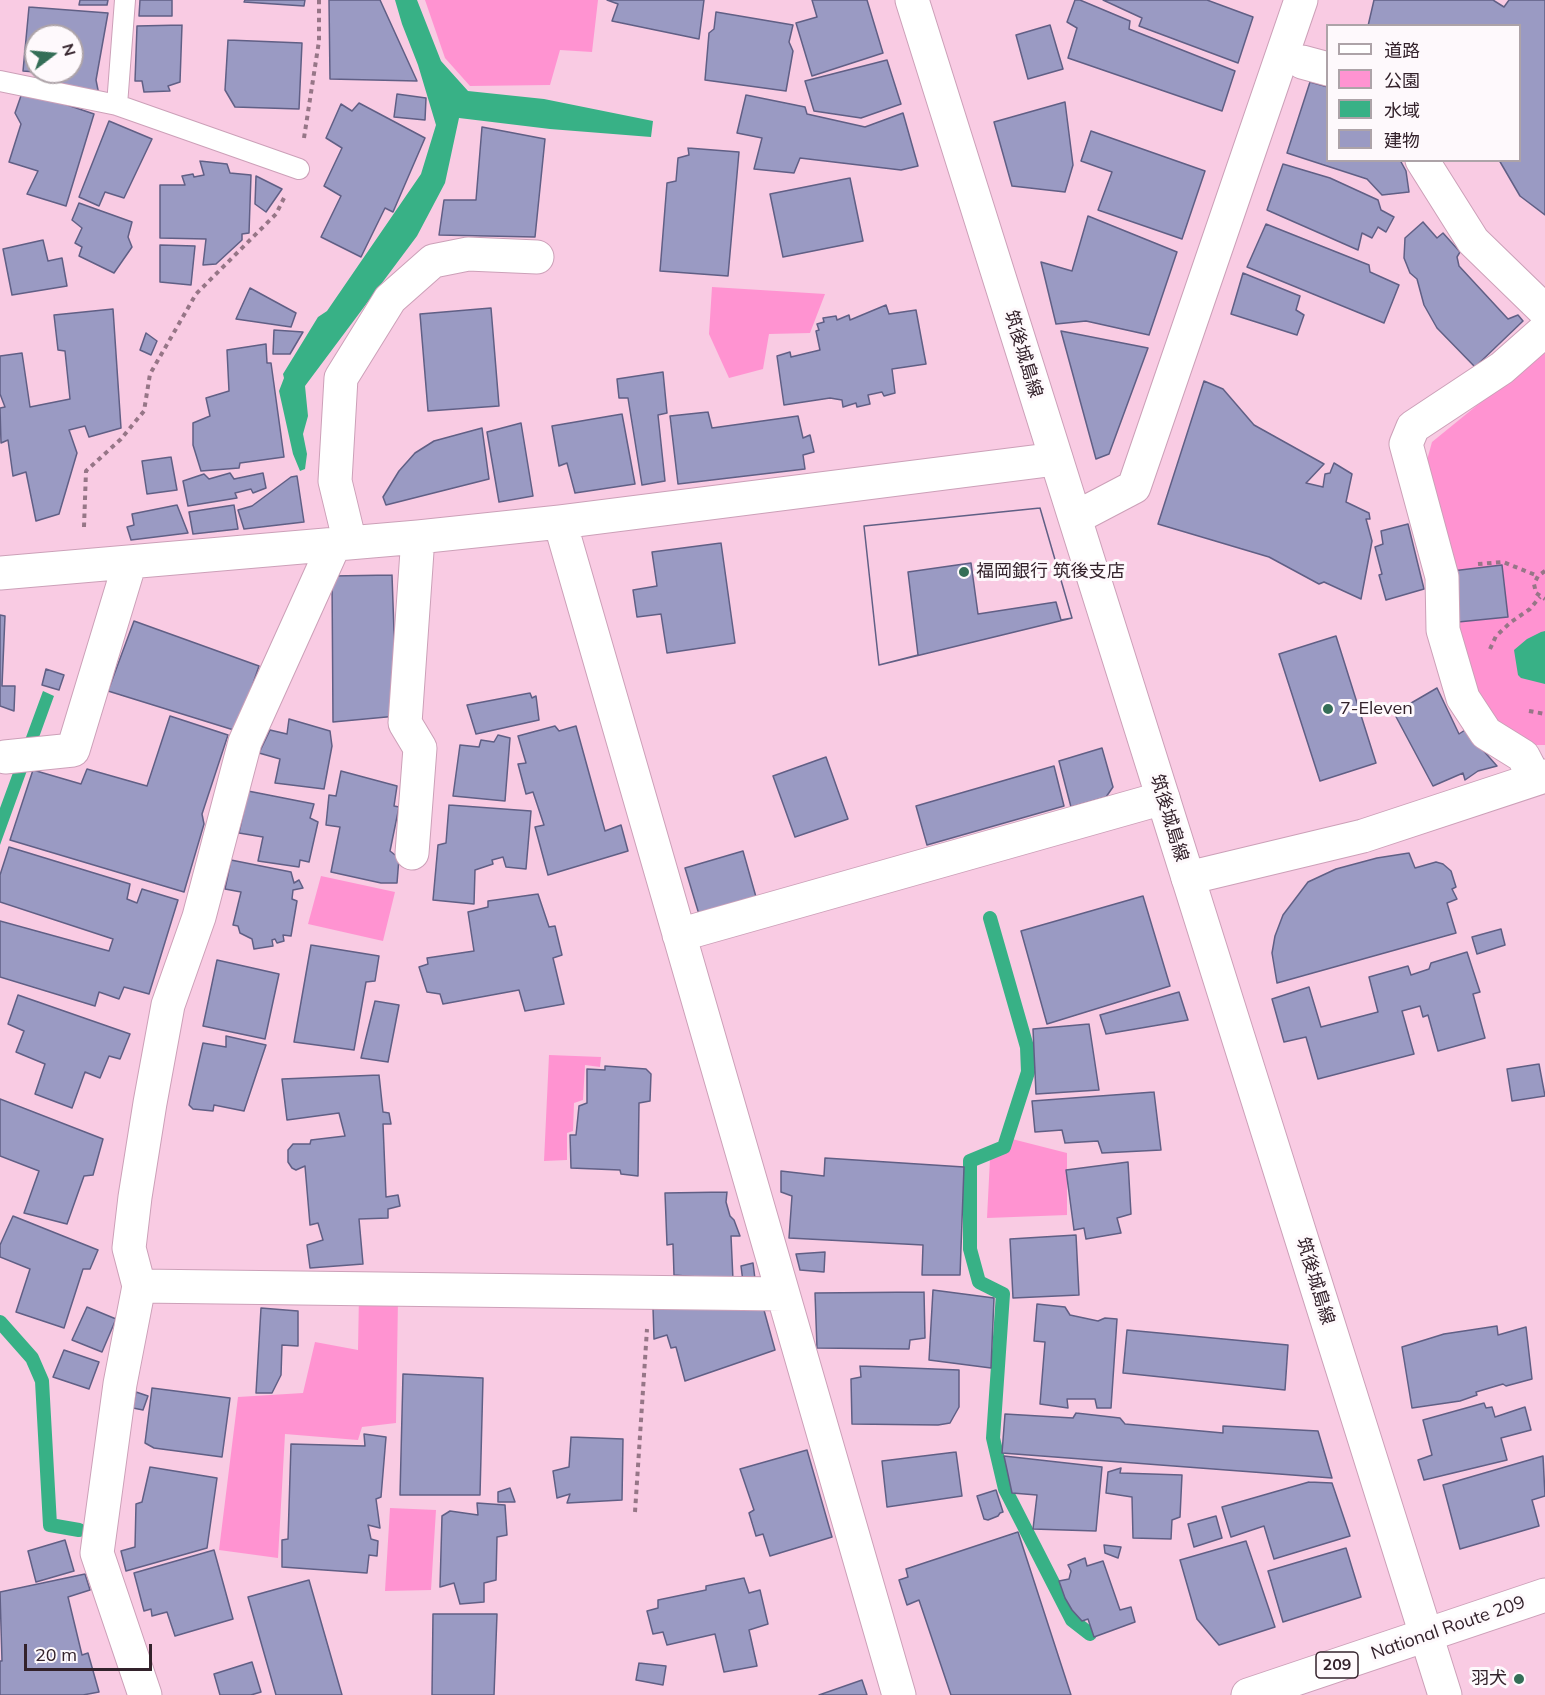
<!DOCTYPE html>
<meta charset="utf-8">
<style>
body{margin:0}
#map{position:relative;width:1545px;height:1695px;overflow:hidden;background:#f9cbe3;font-family:Mulish,"Noto Sans JP",sans-serif}
canvas{display:block}
.legend{position:absolute;left:1326px;top:24px;width:195px;height:138px;box-sizing:border-box;background:#fef9fc;border:2px solid #ada3a8;margin:0;padding:8px 10px;list-style:none;font-size:18px;color:#33222b}
.legend li{display:flex;align-items:center;gap:12px;height:30px}
.legend b{width:30px;border:2px solid #ada3a8}
.north{position:absolute;left:24px;top:24px;width:60px;height:60px;box-sizing:border-box;background:#fef9fc;border:2px solid #ada3a8;border-radius:50%;rotate:74deg;font-size:16px;font-weight:700;line-height:24px;text-align:center;color:#33222b}
.north::after{content:'';display:block;margin:auto;width:21px;height:27px;background:#346e57;clip-path:polygon(50% 0,100% 100%,50% 72%,0 100%)}
.scale{position:absolute;left:24px;top:1644px;width:128px;height:27px;box-sizing:border-box;border:3px solid #33222b;border-top:0;padding-left:8px;font-size:18px;line-height:21px;white-space:nowrap;color:#33222b;-webkit-text-stroke:4px #fef9fc;paint-order:stroke}
</style>
<div id="map">
<canvas width="1545" height="1695"></canvas>
<ul class="legend">
<li><b style="height:8px;background:#fff"></b>道路</li>
<li><b style="height:16px;background:#ff93d1"></b>公園</li>
<li><b style="height:16px;background:#38b186"></b>水域</li>
<li><b style="height:16px;background:#9a9ac3"></b>建物</li>
</ul>
<div class="north">N</div>
<div class="scale">20 m</div>
</div>
<script>
const ctx = document.querySelector('canvas').getContext('2d');
ctx.lineJoin = 'round';
function paint(path, color) {
  ctx.fillStyle = color;
  ctx.fill(path, 'evenodd');
}
function shape(rows) {
  const path = new Path2D();
  for (const r of rows) {
    path.moveTo(r[0], r[1]);
    for (let i = 2; i < r.length; i += 2) path.lineTo(r[i], r[i + 1]);
  }
  return path;
}
function stroke(path, color, width, dash) {
  ctx.strokeStyle = color;
  ctx.lineWidth = width;
  ctx.lineCap = dash ? 'butt' : 'round';
  ctx.setLineDash(dash || []);
  ctx.stroke(path);
}
function label(font, color, halo, rows, align = 'center') {
  ctx.font = font + ' Mulish,"Noto Sans JP",sans-serif';
  ctx.lineWidth = 6;
  ctx.setLineDash([]);
  ctx.textBaseline = 'middle';
  ctx.strokeStyle = halo;
  ctx.fillStyle = color;
  for (const [text, x, y, turn = 0] of rows) {
    ctx.save();
    ctx.translate(x, y);
    ctx.rotate((+turn || 0) * Math.PI / 180);
    ctx.textAlign = isNaN(turn) ? turn : align;
    if (halo) ctx.strokeText(text, 0, 0);
    ctx.fillText(text, 0, 0);
    ctx.restore();
  }
}
paint(shape([
 [425,0,598,0,592,52,560,50,550,85,470,86,445,58],
 [712,287,825,294,810,333,769,334,763,369,729,378,709,334],
 [1545,350,1545,745,1527,745,1471,698,1424,471,1432,442],
 [321,876,395,892,383,941,308,924],
 [549,1055,601,1057,600,1067,585,1065,583,1100,574,1103,573,1131,567,1133,567,1160,544,1161],
 [1012,1139,1067,1153,1067,1215,987,1218,990,1159,1009,1150],
 [359,1294,398,1299,396,1423,362,1427,358,1440,285,1434,278,1558,219,1550,238,1397,303,1393,315,1342,358,1350],
 [390,1508,436,1510,431,1590,385,1591]
]), '#ff93d1');
paint(shape([
 [395,0,417,0,441,61,468,91,544,99,653,121,651,137,550,129,459,118,445,183,417,236,305,386,308,416,303,434,307,454,305,469,300,471,293,454,279,391,284,378,283,374,318,317,327,311,421,174,436,125,418,65,402,24],
 [1545,631,1545,684,1521,678,1518,675,1514,650,1527,639,1541,632],
 [43,691,54,696,0,845,0,808]
]), '#38b186');
stroke(shape([
 [990,918,1027,1047,1028,1072,1004,1147,970,1161,970,1249,979,1282,1003,1294,993,1438,1005,1489,1072,1620,1090,1634],
 [0,1322,32,1358,42,1381,50,1525,79,1530]
]), '#38b186', 14);
const building = shape([
 [80,0,108,0,107,5,79,5,80,0],
 [140,0,172,0,172,16,139,16,140,0],
 [245,0,305,0,304,6,244,2,245,0],
 [329,0,380,0,417,81,330,79,329,0],
 [607,0,704,0,699,39,612,21,618,4,607,0],
 [812,0,867,0,883,53,812,76,796,23,817,17,812,0],
 [1075,0,1080,0,1130,21,1129,29,1235,71,1222,111,1068,58,1077,28,1067,22,1075,0],
 [1103,0,1207,0,1253,17,1238,63,1139,26,1142,18,1103,0],
 [1374,0,1493,0,1504,7,1509,0,1545,0,1545,215,1520,196,1499,160,1520,160,1520,26,1368,26,1374,0],
 [29,7,108,13,96,80,99,95,36,76,35,72,23,71,29,7],
 [36,36,72,36,72,72,36,72,36,36],
 [716,12,793,25,789,42,793,51,786,91,705,80,709,33,714,29,716,12],
 [182,25,180,82,168,86,170,91,144,92,142,81,135,81,137,26,182,25],
 [1050,25,1063,69,1028,79,1016,35,1050,25],
 [228,40,302,43,299,109,235,107,225,90,228,40],
 [887,60,901,104,861,118,814,111,805,81,887,60],
 [1310,82,1328,87,1328,160,1400,160,1406,171,1409,192,1382,195,1367,179,1287,153,1310,82],
 [23,90,94,114,66,206,27,194,38,171,9,162,21,124,15,113,23,90],
 [397,94,426,98,425,120,394,117,397,94],
 [746,95,805,107,807,114,865,127,903,113,918,166,901,170,800,158,794,173,754,169,762,138,737,133,746,95],
 [1065,102,1073,165,1065,192,1012,186,994,122,1065,102],
 [359,103,425,138,393,212,385,208,361,257,321,237,341,196,324,186,342,148,326,138,341,104,352,111,359,103],
 [109,121,152,139,124,198,105,192,99,206,79,197,109,121],
 [482,127,545,139,535,237,439,235,444,200,476,200,482,127],
 [1091,131,1205,171,1182,239,1098,210,1112,172,1081,161,1091,131],
 [688,148,739,152,728,276,660,271,667,183,676,181,678,158,689,155,688,148],
 [200,161,227,164,230,173,251,175,249,233,242,234,242,240,216,264,203,265,206,239,160,238,160,185,185,185,182,176,193,174,194,177,204,175,200,161],
 [1283,164,1330,178,1378,200,1381,210,1394,217,1386,232,1378,227,1372,238,1362,233,1358,250,1267,210,1283,164],
 [256,176,282,189,266,212,255,204,256,176],
 [850,178,863,241,783,257,770,194,850,178],
 [79,203,132,222,128,237,132,247,114,273,79,256,82,247,75,243,82,228,72,220,79,203],
 [1088,216,1177,252,1149,335,1086,321,1056,324,1041,262,1072,271,1088,216],
 [1423,222,1437,238,1443,233,1460,252,1457,257,1459,266,1508,319,1518,315,1523,321,1475,367,1437,328,1424,305,1417,279,1410,273,1404,258,1405,238,1423,222],
 [1266,224,1369,265,1370,272,1399,285,1384,323,1247,267,1266,224],
 [43,240,48,261,62,258,67,286,12,295,3,249,43,240],
 [160,245,195,246,191,285,160,282,160,245],
 [1243,273,1300,296,1296,310,1304,315,1297,335,1231,314,1243,273],
 [250,288,296,313,291,327,236,319,250,288],
 [886,305,889,314,916,310,926,364,892,369,895,393,884,396,882,392,868,395,870,404,857,407,856,403,843,407,842,400,830,398,784,405,777,356,790,352,791,357,820,350,816,331,819,330,817,324,824,322,823,318,836,316,837,320,849,315,850,320,886,305],
 [491,308,499,406,428,411,420,314,491,308],
 [113,309,121,428,89,437,85,426,69,430,77,453,59,514,36,521,26,472,13,476,8,440,1,443,0,408,5,407,0,394,0,356,22,353,30,407,70,399,65,351,58,350,54,315,113,309],
 [274,330,303,332,290,354,273,354,274,330],
 [1061,331,1148,348,1109,454,1096,459,1061,331],
 [146,333,157,341,151,355,140,350,146,333],
 [266,344,267,363,271,363,284,457,240,463,239,468,201,471,193,445,193,423,210,416,206,398,229,391,227,350,266,344],
 [663,372,667,413,658,415,665,481,642,485,628,398,619,398,617,379,663,372],
 [1204,381,1223,389,1254,425,1324,464,1306,483,1323,487,1325,474,1330,473,1334,463,1352,474,1346,502,1369,513,1370,519,1366,519,1372,541,1361,599,1324,582,1319,584,1269,557,1158,524,1204,381],
 [708,412,712,428,798,416,803,438,810,435,814,452,803,455,805,469,678,484,670,416,708,412],
 [622,414,635,484,575,493,567,463,559,466,552,426,622,414],
 [521,423,533,496,499,502,487,432,521,423],
 [482,428,489,479,386,505,383,497,399,471,415,453,434,441,482,428],
 [171,457,177,490,147,494,142,461,171,457],
 [230,473,234,479,263,473,266,488,253,493,251,489,235,493,237,498,188,506,183,481,204,474,209,479,230,473],
 [297,476,304,522,244,529,238,510,252,506,291,477,297,476],
 [177,505,188,533,131,540,127,527,134,525,132,514,177,505],
 [234,505,238,529,193,534,189,512,234,505],
 [1040,508,1072,618,879,665,864,526,1040,508],
 [1040,508,1072,618,1061,620,1056,602,978,614,971,563,908,572,918,655,879,665,864,526,1040,508],
 [1408,524,1424,589,1386,600,1379,575,1382,574,1375,547,1383,544,1381,531,1408,524],
 [721,543,735,643,667,653,661,614,637,617,633,590,657,586,652,552,721,543],
 [1502,565,1508,617,1458,622,1452,571,1502,565],
 [392,575,397,716,333,722,332,576,392,575],
 [0,615,5,616,2,686,15,686,14,711,0,706,0,615],
 [134,621,259,666,237,731,108,691,134,621],
 [1336,636,1376,763,1320,781,1279,654,1336,636],
 [46,669,64,675,59,690,42,685,46,669],
 [1437,688,1459,734,1465,730,1497,766,1478,771,1465,780,1463,773,1433,786,1394,713,1437,688],
 [530,693,532,698,536,696,539,720,476,734,467,705,530,693],
 [170,716,228,735,202,814,204,824,184,892,10,840,33,770,81,784,87,769,147,786,170,716],
 [289,719,330,731,332,746,324,789,275,783,280,759,259,753,270,730,287,734,289,719],
 [555,726,559,731,576,726,605,831,621,825,628,851,548,875,535,827,544,825,533,792,526,794,518,764,526,763,518,736,555,726],
 [498,735,510,738,505,801,453,796,460,745,479,747,481,740,494,742,498,735],
 [1102,748,1113,787,1106,797,1071,807,1059,761,1102,748],
 [826,757,848,819,795,837,773,776,826,757],
 [1054,766,1064,806,927,845,916,806,1054,766],
 [341,771,397,786,394,806,399,807,390,851,399,858,397,883,381,883,331,872,340,827,326,825,329,795,336,796,341,771],
 [248,791,314,804,310,818,318,822,309,862,300,860,299,867,258,861,263,837,239,833,248,791],
 [449,805,531,811,526,869,506,867,503,857,492,860,493,864,475,870,474,904,433,900,438,845,446,843,449,805],
 [9,847,130,884,127,899,137,903,142,889,178,900,149,994,124,987,119,999,99,992,95,1006,0,977,0,921,109,951,113,939,0,902,0,875,9,847],
 [743,851,758,904,701,921,685,868,743,851],
 [1409,853,1415,868,1436,862,1443,864,1451,871,1456,887,1452,889,1457,899,1447,903,1456,933,1277,983,1272,953,1275,936,1283,915,1308,882,1336,869,1377,858,1409,853],
 [231,860,291,872,294,883,299,880,303,888,293,890,292,899,297,901,291,936,283,935,284,941,277,943,275,939,272,940,273,946,254,949,252,939,240,933,238,926,233,925,241,892,225,889,231,860],
 [538,894,549,927,555,926,562,955,553,958,564,1004,525,1011,519,990,443,1004,440,994,427,992,419,967,428,964,427,958,474,951,468,912,488,907,488,901,538,894],
 [1143,896,1170,986,1047,1024,1021,931,1143,896],
 [1501,929,1505,945,1477,954,1472,937,1501,929],
 [311,945,379,956,375,981,366,982,354,1050,294,1042,311,945],
 [1467,952,1480,992,1473,994,1485,1038,1438,1051,1428,1015,1423,1017,1420,1006,1402,1011,1414,1054,1318,1079,1306,1037,1284,1042,1272,999,1309,987,1321,1027,1378,1012,1369,977,1408,966,1411,975,1429,969,1431,963,1467,952],
 [217,960,279,974,265,1039,203,1026,217,960],
 [1179,992,1188,1020,1106,1034,1100,1015,1179,992],
 [18,995,130,1034,120,1059,109,1056,100,1078,85,1072,72,1108,35,1094,45,1064,16,1052,24,1031,8,1024,18,995],
 [375,1001,399,1005,388,1062,361,1058,375,1001],
 [1089,1024,1099,1090,1036,1094,1033,1029,1089,1024],
 [226,1036,266,1045,244,1111,214,1105,213,1111,193,1109,189,1105,203,1043,226,1047,226,1036],
 [1539,1064,1545,1096,1512,1101,1507,1069,1539,1064],
 [605,1066,646,1069,651,1074,650,1101,639,1103,638,1176,621,1174,620,1170,571,1168,570,1135,576,1135,579,1106,587,1103,587,1069,605,1070,605,1066],
 [379,1075,383,1112,389,1113,391,1124,383,1124,386,1197,398,1195,400,1206,388,1209,388,1218,359,1219,363,1264,310,1268,307,1245,323,1240,318,1223,310,1225,305,1166,296,1170,292,1168,288,1162,288,1150,293,1144,310,1144,311,1140,345,1136,339,1113,287,1120,282,1079,379,1075],
 [1154,1092,1161,1150,1102,1153,1098,1141,1065,1143,1062,1130,1035,1132,1032,1101,1154,1092],
 [0,1099,103,1139,93,1175,84,1176,67,1224,24,1213,39,1171,0,1156,0,1099],
 [825,1158,964,1167,960,1275,922,1275,923,1245,789,1238,792,1196,781,1192,781,1171,824,1176,825,1158],
 [1128,1162,1131,1214,1117,1218,1121,1233,1086,1239,1084,1228,1074,1230,1066,1170,1128,1162],
 [727,1192,726,1202,730,1216,734,1220,740,1236,731,1236,733,1280,674,1275,673,1244,667,1245,665,1193,727,1192],
 [13,1216,98,1250,90,1269,83,1269,64,1328,16,1312,30,1269,0,1257,0,1245,13,1216],
 [1076,1235,1079,1295,1013,1298,1010,1239,1076,1235],
 [825,1252,824,1272,800,1270,796,1254,825,1252],
 [753,1263,755,1279,743,1282,741,1266,753,1263],
 [933,1290,994,1298,991,1368,929,1360,933,1290],
 [924,1292,925,1338,910,1340,909,1349,817,1348,815,1293,924,1292],
 [762,1303,775,1350,685,1381,676,1347,671,1348,667,1335,654,1339,653,1308,762,1303],
 [1037,1304,1065,1307,1070,1315,1098,1321,1105,1318,1117,1319,1111,1408,1097,1408,1095,1399,1067,1399,1068,1408,1040,1404,1045,1342,1034,1341,1037,1304],
 [87,1307,116,1319,102,1352,72,1340,87,1307],
 [261,1308,298,1311,298,1346,282,1345,281,1375,272,1393,256,1393,261,1308],
 [1497,1326,1498,1335,1526,1327,1532,1379,1506,1386,1503,1384,1476,1392,1477,1395,1460,1401,1412,1408,1402,1347,1444,1334,1497,1326],
 [1127,1330,1288,1345,1285,1390,1123,1373,1127,1330],
 [64,1350,99,1362,89,1389,53,1377,64,1350],
 [860,1366,959,1370,959,1407,950,1423,938,1425,852,1424,851,1379,861,1377,860,1366],
 [403,1374,483,1378,480,1495,400,1495,403,1374],
 [152,1388,230,1398,222,1457,154,1448,145,1443,152,1388],
 [136,1392,148,1396,143,1410,133,1408,136,1392],
 [1484,1403,1486,1408,1492,1407,1495,1417,1525,1407,1531,1430,1501,1438,1507,1460,1424,1480,1418,1460,1432,1455,1423,1420,1484,1403],
 [1076,1413,1120,1418,1125,1424,1223,1433,1223,1426,1318,1431,1332,1478,1002,1453,1005,1414,1073,1418,1076,1413],
 [364,1434,386,1437,381,1497,376,1499,380,1528,368,1525,371,1539,378,1541,377,1556,369,1555,367,1573,282,1567,282,1540,288,1539,291,1444,365,1446,364,1434],
 [571,1437,623,1439,622,1500,567,1503,570,1494,557,1498,553,1471,569,1467,571,1437],
 [807,1450,832,1537,770,1556,763,1534,756,1536,749,1513,754,1510,740,1469,807,1450],
 [956,1452,962,1496,887,1507,882,1461,956,1452],
 [1004,1456,1102,1467,1096,1531,1033,1529,1037,1495,1012,1493,1004,1456],
 [1543,1456,1545,1496,1532,1500,1539,1526,1460,1549,1443,1485,1543,1456],
 [150,1467,217,1478,207,1548,126,1571,121,1551,135,1547,136,1504,142,1502,150,1467],
 [1121,1468,1120,1473,1182,1475,1180,1517,1172,1520,1171,1539,1133,1538,1132,1497,1106,1493,1108,1472,1121,1468],
 [1309,1482,1332,1483,1350,1536,1274,1559,1264,1526,1231,1537,1222,1507,1309,1482],
 [510,1488,515,1502,498,1502,498,1492,510,1488],
 [996,1490,1003,1512,1000,1513,998,1516,988,1520,984,1519,977,1496,996,1490],
 [477,1503,505,1505,507,1535,497,1537,496,1580,484,1583,484,1602,460,1604,454,1583,440,1587,442,1516,450,1511,478,1515,477,1503],
 [1216,1516,1222,1538,1194,1547,1188,1524,1216,1516],
 [1018,1532,1071,1695,951,1695,919,1600,907,1605,899,1580,908,1577,906,1569,1018,1532],
 [65,1540,74,1571,36,1582,28,1551,65,1540],
 [1246,1541,1275,1627,1219,1645,1197,1619,1180,1560,1246,1541],
 [1104,1545,1121,1547,1118,1558,1105,1553,1104,1545],
 [1346,1548,1361,1597,1283,1622,1268,1571,1346,1548],
 [214,1550,233,1619,175,1636,167,1612,152,1616,151,1609,144,1611,134,1573,214,1550],
 [1085,1558,1087,1566,1103,1561,1120,1610,1131,1607,1135,1622,1094,1637,1088,1619,1082,1621,1072,1610,1065,1598,1059,1581,1069,1579,1071,1571,1068,1565,1085,1558],
 [85,1574,90,1590,68,1597,82,1655,88,1653,99,1692,83,1695,0,1695,0,1661,2,1661,0,1592,85,1574],
 [744,1578,749,1593,760,1590,768,1624,749,1630,757,1666,724,1672,715,1634,667,1645,663,1632,653,1634,647,1611,658,1608,658,1600,706,1590,706,1586,744,1578],
 [309,1580,342,1695,276,1695,248,1597,309,1580],
 [433,1614,497,1614,494,1695,432,1695,433,1614],
 [252,1662,261,1692,251,1695,220,1695,214,1674,252,1662],
 [639,1663,666,1666,663,1685,636,1680,639,1663],
 [862,1680,867,1695,819,1695,862,1680]
]);
paint(building, '#9a9ac3');
stroke(building, '#605f85', 1.5);
const lane = shape([
 [0,81,117,105,299,169],
 [117,105,125,0]
]);
const street = shape([
 [1302,62,1328,69],
 [1422,160,1473,241,1545,311],
 [560,522,899,1695],
 [350,543,335,481,341,378,390,299,433,261,468,254,537,257],
 [0,573,418,537,560,522,1056,459],
 [5,757,73,750,130,562],
 [1535,779,1523,756,1486,733,1463,698,1443,630,1442,577,1406,444,1413,427,1502,368,1545,330],
 [412,853,420,748,405,723,418,537],
 [1188,878,1363,836,1545,776],
 [679,935,1163,798],
 [139,1286,783,1294],
 [145,1695,97,1553,120,1384,139,1286,129,1248,135,1197,150,1103,168,1005,199,917,245,742,334,545]
]);
const secondary = shape([
 [912,0,1445,1695],
 [1075,518,1134,487,1301,0]
]);
const highway = shape([
 [1248,1695,1545,1595]
]);
stroke(lane, '#cca0b8', 22);
stroke(street, '#cca0b8', 35);
stroke(secondary, '#cca0b8', 35);
stroke(highway, '#cca0b8', 35);
stroke(shape([
 [304,138,319,41,319,0],
 [84,527,86,471,121,439,144,411,150,374,196,294,276,214,284,198],
 [1478,564,1503,562,1538,576],
 [1545,571,1538,576,1534,584,1536,593,1545,599],
 [1490,649,1496,636,1511,622,1530,609,1540,597],
 [1529,711,1545,714],
 [635,1512,647,1329]
]), '#967687', 4, [4.5, 4.5]);
stroke(lane, '#fff', 20);
stroke(street, '#fff', 33);
stroke(secondary, '#fff', 33);
stroke(highway, '#fff', 33);
for (const [x, y, r, color] of [
 [964,572,6,"#346e57"],
 [1328,709,6,"#346e57"],
 [1519,1679,6,"#346e57"]
]) {
  const dot = new Path2D();
  dot.arc(x, y, r, 0, 2 * Math.PI);
  ctx.fillStyle = color;
  ctx.fill(dot);
  stroke(dot, '#fef9fc', 2);
}
for (const [x, y, w] of [
 [1337,1665,42]
]) {
  const box = new Path2D();
  box.roundRect(x - w / 2, y - 13, w, 26, 4.5);
  ctx.fillStyle = '#fef9fc';
  ctx.fill(box);
  stroke(box, '#33222b', 1.5);
}
label('bold 16px', '#33222b', null, [
 ["209",1337,1665]
]);
label('18px', '#33222b', '#fef9fc', [
 ["筑後城島線",1023,354,73],
 ["筑後城島線",1169,818,73],
 ["筑後城島線",1315,1281,73],
 ["National Route 209",1448,1628,-19]
]);
label('18px', '#33222b', '#fef9fc', [
 ["福岡銀行 筑後支店",976,572],
 ["7-Eleven",1340,709],
 ["羽犬",1507,1679,"right"]
], 'left');
</script>
